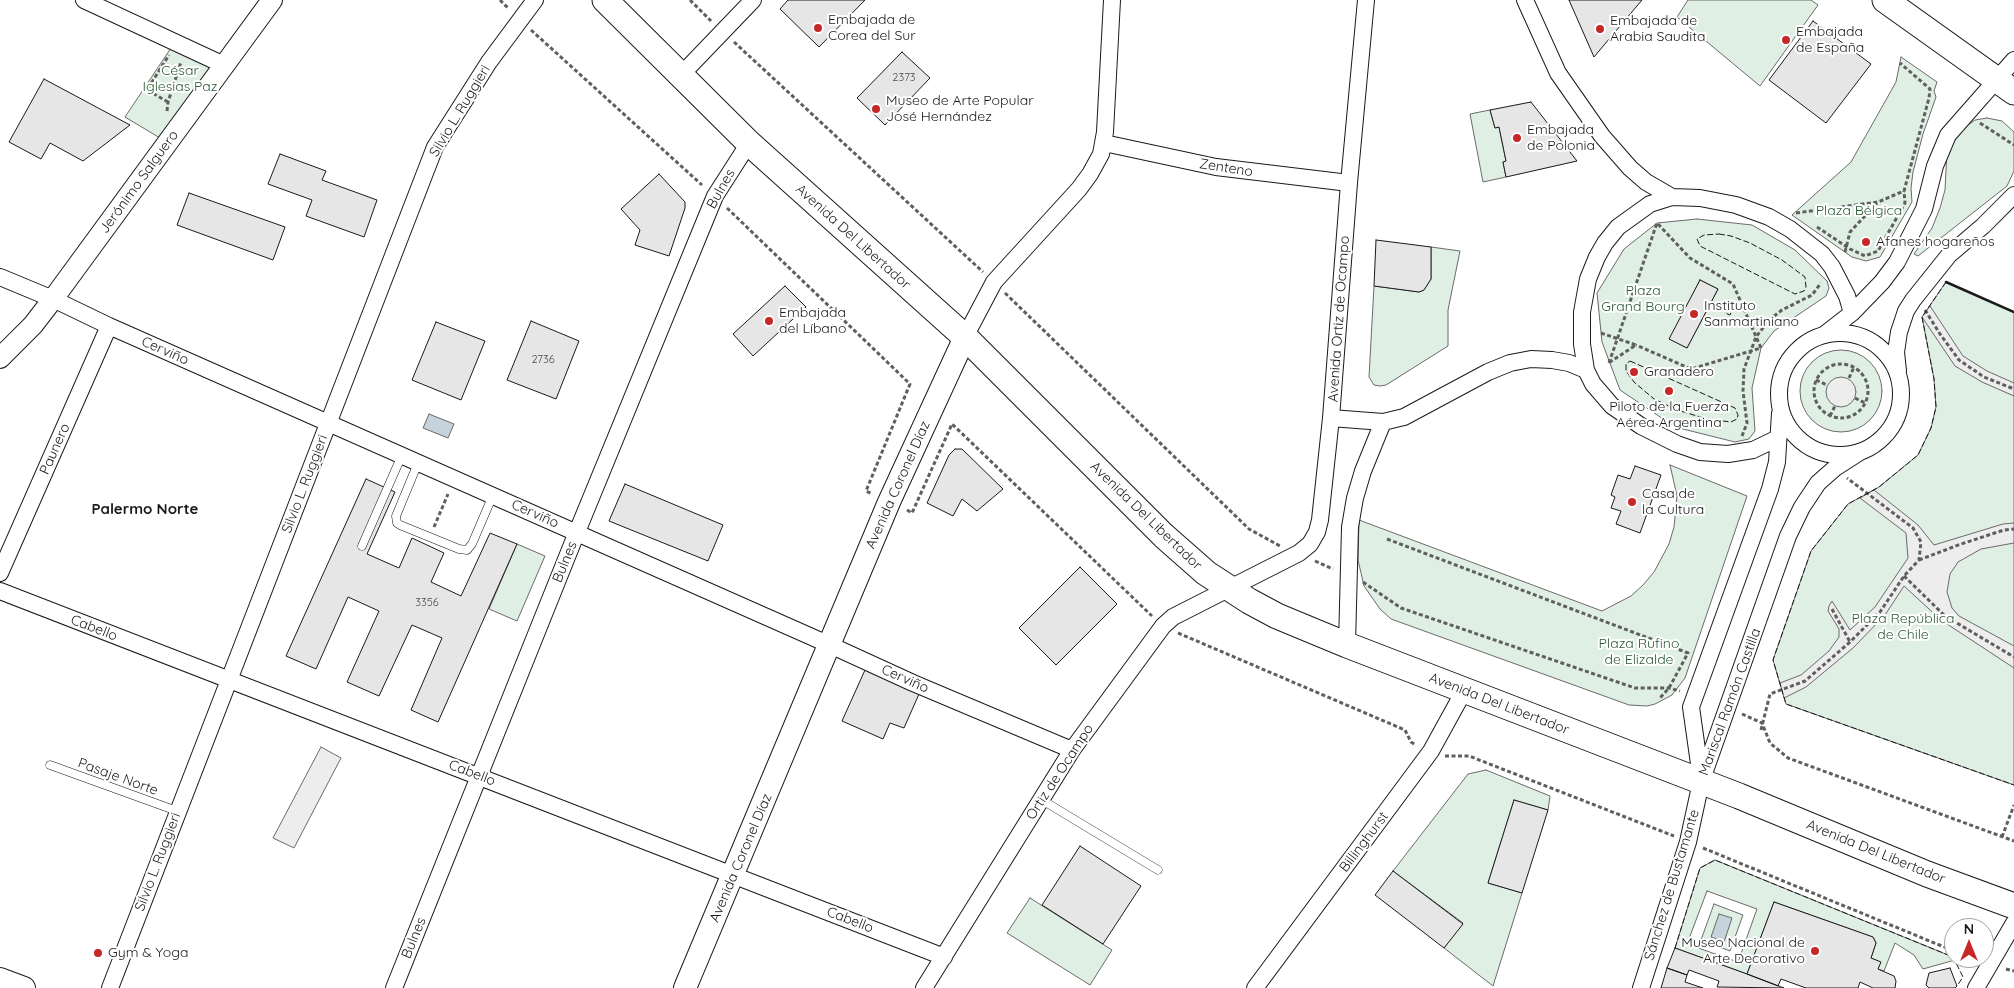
<!DOCTYPE html>
<meta charset="utf-8">
<style>
body{margin:0}
#map{position:relative;width:2014px;height:988px;overflow:hidden;background:#fff;font-family:Quicksand,sans-serif}
canvas{display:block}
.north{position:absolute;left:1944px;top:918px;width:50px;height:50px;box-sizing:border-box;background:#fff;border:1px solid #a3a3a3;border-radius:50%;rotate:0deg;font-size:14px;font-weight:700;line-height:20px;text-align:center;color:#1a1a1a}
.north::after{content:'';display:block;margin:auto;width:18px;height:22px;background:#c62828;clip-path:polygon(50% 0,100% 100%,50% 72%,0 100%)}
</style>
<div id="map">
<canvas width="2014" height="988"></canvas>
<div class="north">N</div>
</div>
<script>
const ctx = document.querySelector('canvas').getContext('2d');
ctx.lineJoin = 'round';
function paint(path, color) {
  ctx.fillStyle = color;
  ctx.fill(path, 'evenodd');
}
function shape(rows) {
  const path = new Path2D();
  for (const r of rows) {
    if (r.length === 3) {
      path.moveTo(r[0] + r[2], r[1]);
      path.arc(r[0], r[1], r[2], 0, 2 * Math.PI);
      continue;
    }
    path.moveTo(r[0], r[1]);
    for (let i = 2; i < r.length; i += 2) path.lineTo(r[i], r[i + 1]);
  }
  return path;
}
function stroke(path, color, width, dash) {
  ctx.strokeStyle = color;
  ctx.lineWidth = width;
  ctx.lineCap = dash ? 'butt' : 'round';
  ctx.setLineDash(dash || []);
  ctx.stroke(path);
}
function label(font, color, halo, rows, align = 'center') {
  ctx.font = font + ' Quicksand,sans-serif';
  ctx.lineWidth = 4;
  ctx.setLineDash([]);
  ctx.textBaseline = 'middle';
  ctx.strokeStyle = halo;
  ctx.fillStyle = color;
  for (const [text, x, y, turn = 0] of rows) {
    ctx.save();
    ctx.translate(x, y);
    ctx.rotate((+turn || 0) * Math.PI / 180);
    ctx.textAlign = isNaN(turn) ? turn : align;
    if (halo) ctx.strokeText(text, 0, 0);
    ctx.fillText(text, 0, 0);
    ctx.restore();
  }
}
const green = shape([
 [1688,0,1811,0,1818,5,1760,86,1677,17,1688,0],
 [173,45,218,67,165,141,125,117,173,45],
 [1901,57,1937,82,1934,91,1936,97,1923,134,1913,172,1911,188,1912,202,1880,257,1866,261,1852,257,1792,215,1851,162,1896,82,1901,57],
 [1490,110,1495,128,1499,127,1506,161,1503,162,1506,177,1483,182,1470,114,1490,110],
 [1987,118,2002,121,2014,132,2014,171,2007,186,1918,256,1914,254,1932,228,1940,208,1945,190,1947,151,1958,132,1975,120,1987,118],
 [1697,219,1752,225,1795,250,1827,281,1829,288,1826,296,1774,331,1761,348,1752,388,1755,431,1749,439,1735,442,1675,427,1620,390,1602,342,1597,293,1624,249,1657,223,1697,219],
 [1700,280,1718,289,1687,348,1670,339,1700,280],
 [1431,247,1460,251,1448,310,1448,346,1386,385,1380,386,1374,385,1369,377,1374,286,1419,292,1424,290,1431,279,1431,247],
 [1946,282,2014,312,2014,785,1786,704,1773,660,1811,551,1848,504,1879,487,1918,455,1931,428,1936,407,1934,379,1922,317,1946,282],
 [1841,391,41],
 [1670,465,1747,496,1685,678,1672,695,1655,704,1647,706,1629,705,1391,619,1380,609,1364,586,1358,560,1359,520,1602,611,1631,596,1643,585,1654,572,1669,544,1674,527,1677,496,1670,465],
 [517,544,545,556,517,621,489,609,517,544],
 [1486,770,1550,796,1548,810,1514,800,1488,883,1522,893,1493,986,1444,948,1463,923,1393,871,1468,774,1486,770],
 [1715,860,1953,957,1955,960,1923,969,1914,955,1895,943,1884,971,1878,969,1880,962,1871,958,1876,943,1873,937,1774,902,1747,974,1675,948,1700,868,1715,860],
 [1707,891,1757,909,1738,962,1687,944,1707,891],
 [1030,898,1112,950,1090,985,1007,933,1030,898],
 [1714,904,1743,915,1730,951,1701,940,1714,904]
]);
paint(green, '#e0efe3');
stroke(green, '#6a6a6a', 1);
const parking = shape([
 [1930,306,1963,356,1987,371,2014,383,2014,396,1982,382,1955,366,1922,317,1930,306],
 [1841,392,15],
 [1874,490,1918,525,1934,545,2003,524,2014,523,2014,543,1981,549,1958,562,1950,574,1947,592,1952,608,1959,616,2014,646,2014,668,1941,620,1904,586,1885,615,1853,648,1806,687,1784,698,1780,683,1801,675,1829,651,1839,637,1839,629,1828,611,1829,606,1832,601,1850,630,1875,607,1908,558,1906,533,1860,498,1874,490],
 [321,747,341,758,294,848,273,838,321,747]
]);
paint(parking, '#ededed');
stroke(parking, '#6a6a6a', 1);
const water = shape([
 [429,414,454,424,448,438,423,428,429,414],
 [1719,914,1732,918,1724,942,1711,937,1719,914]
]);
paint(water, '#c6d2dc');
stroke(water, '#6a6a6a', 1);
const building = shape([
 [788,0,865,0,819,47,780,9,788,0],
 [1569,0,1642,0,1594,57,1569,0],
 [1813,21,1871,64,1826,123,1769,80,1813,21],
 [902,52,930,78,885,125,857,98,902,52],
 [44,79,130,125,83,161,50,143,41,159,9,142,44,79],
 [1531,102,1577,161,1506,177,1503,162,1506,161,1499,127,1495,128,1490,110,1531,102],
 [280,154,326,171,322,180,377,200,364,237,306,216,312,200,268,184,280,154],
 [659,174,685,202,685,208,669,256,635,245,640,230,621,209,659,174],
 [189,193,285,227,273,260,177,225,189,193],
 [1376,240,1431,247,1431,279,1424,290,1419,292,1374,286,1376,240],
 [1700,280,1718,289,1687,348,1669,339,1700,280],
 [785,286,806,307,753,356,733,334,785,286],
 [531,321,579,341,556,399,507,380,531,321],
 [436,322,485,341,461,400,412,380,436,322],
 [955,449,962,449,1003,489,977,511,962,499,953,516,927,503,949,455,955,449],
 [1635,466,1661,475,1640,533,1616,524,1621,511,1611,508,1615,497,1611,495,1618,475,1630,479,1635,466],
 [366,479,395,492,367,554,399,568,412,538,427,545,444,553,431,582,461,596,490,533,517,544,438,722,411,710,442,638,412,625,379,696,347,682,379,611,348,597,316,669,286,656,366,479],
 [625,484,723,525,708,561,609,521,625,484],
 [1080,567,1117,604,1056,665,1019,628,1080,567],
 [865,670,919,694,904,728,890,723,883,739,842,721,865,670],
 [1514,800,1548,810,1522,893,1488,883,1514,800],
 [1080,846,1141,886,1103,944,1042,905,1080,846],
 [1393,871,1463,924,1444,948,1375,895,1393,871],
 [1774,902,1873,937,1876,943,1871,958,1881,962,1878,969,1894,976,1896,981,1895,988,1873,988,1860,982,1858,988,1806,988,1781,979,1778,986,1747,974,1774,902],
 [1675,948,1747,974,1784,988,1717,987,1719,981,1689,970,1687,975,1667,968,1675,948],
 [1667,968,1687,975,1685,982,1703,988,1661,988,1667,968],
 [1950,968,1957,986,1955,988,1929,988,1926,985,1929,973,1950,968]
]);
paint(building, '#e6e6e6');
stroke(building, '#1a1a1a', 1);
const service = shape([
 [418,463,396,516,397,523,400,525,459,549,467,550,472,544,493,495],
 [362,546,402,455],
 [50,765,177,811],
 [1042,800,1158,870]
]);
const minor = shape([
 [84,0,224,65],
 [1525,0,1558,73,1602,136,1630,168,1646,182,1672,197,1700,198,1736,205,1769,217,1790,229,1822,254,1832,267,1847,296,1852,313],
 [681,75,753,0],
 [1104,143,1216,167,1349,183],
 [1672,197,1650,204,1618,227,1605,243,1597,257,1588,279,1582,312,1582,344,1586,370,1593,384,1612,406,1641,426,1677,444,1700,452,1728,454,1753,450,1778,438],
 [0,277,53,299,109,326,830,645,913,683,1072,750],
 [1840,394,61],
 [1825,334,1852,313,1882,282,1897,262,1924,209,1935,166,1948,135,2014,60],
 [965,337,994,282,1079,189,1090,174,1101,154,1105,132,1112,0],
 [1898,371,1896,352,1899,332,1906,311,1913,300,1949,255,1983,226,2014,195],
 [1331,418,1383,422,1404,417,1488,372,1510,363,1531,359,1552,360,1569,363,1586,370],
 [0,573,109,326],
 [0,591,944,957],
 [1347,645,1350,527,1355,498,1363,471,1383,422],
 [1701,778,1691,707,1770,489,1777,462,1780,413],
 [110,988,435,147,489,62,535,0],
 [394,988,577,532,715,196,749,143],
 [924,988,1072,750,1163,626,1173,617,1299,553,1310,544,1317,532,1320,520,1331,418,1349,183,1366,0],
 [1255,988,1431,751,1464,691],
 [1641,988,1688,842,1701,782,1788,536,1802,507,1818,483,1835,468,1860,452],
 [1976,988,2014,923]
]);
const tertiary = shape([
 [0,358,33,325,53,299,272,0]
]);
const secondary = shape([
 [0,979,24,988],
 [685,988,889,502,965,337]
]);
const primary = shape([
 [605,0,749,143,965,337,1164,536,1206,573,1249,601,1277,616,1347,645,1739,796,1927,874,2014,906],
 [1885,0,2014,92]
]);
stroke(service, '#1a1a1a', 9);
stroke(minor, '#1a1a1a', 18);
stroke(tertiary, '#1a1a1a', 22);
stroke(secondary, '#1a1a1a', 24);
stroke(primary, '#1a1a1a', 27);
stroke(shape([
 [500,0,508,8],
 [690,0,711,21],
 [531,30,702,185],
 [734,42,983,272],
 [168,102,147,90,169,55],
 [167,111,168,102,181,62],
 [1980,123,2014,145],
 [727,208,910,384,866,491,872,494],
 [1796,213,1878,202,1904,191,1929,98,1930,89,1900,63],
 [1817,227,1850,249,1865,256,1878,251,1905,203,1904,191],
 [1845,252,1850,232,1877,203],
 [1005,293,1249,529,1280,546],
 [1925,310,1940,334,1959,360,1984,377,2014,389],
 [1601,333,1636,345,1610,362],
 [1609,363,1657,223,1690,258,1733,284,1761,348,1691,369,1636,345],
 [1841,391,27],
 [1849,378,1854,367],
 [1816,380,1827,385],
 [1855,398,1865,403],
 [1830,416,1835,406],
 [1742,436,1747,423,1743,391,1744,369,1756,337,1769,320,1782,310,1812,295,1821,283],
 [907,510,912,513,952,424,1152,616],
 [434,527,448,494],
 [1387,539,1688,653,1669,688,1659,699],
 [1919,560,1961,544,2004,530,2014,529],
 [1315,561,1333,569],
 [1904,576,1945,616,2014,657],
 [1363,582,1401,608,1635,688,1669,688,1680,691],
 [1832,609,1850,642],
 [1178,633,1405,730,1411,742,1416,745],
 [1742,714,1762,723,1770,743,1788,758,2014,841],
 [1761,730,1770,694,1805,681,1850,642,1880,612,1904,576,1919,560,1921,542,1913,528,1847,478],
 [1445,756,1469,756,1674,836],
 [2002,837,2014,805],
 [1703,848,1954,951],
 [2006,969,2014,971]
]), '#5f5f5f', 3, [4, 2.5]);
stroke(service, '#fff', 8);
stroke(minor, '#fff', 16);
stroke(tertiary, '#fff', 20);
stroke(secondary, '#fff', 22);
stroke(primary, '#fff', 25);
stroke(shape([
 [1719,234,1731,236,1750,243,1782,260,1805,277,1806,287,1804,291,1795,294,1700,246,1697,239,1704,235,1719,234],
 [1946,282,1922,317,1934,379,1936,407,1931,428,1918,455,1879,487,1848,504,1811,551,1773,660,1786,704,2014,785],
 [1727,308,1732,310,1730,315,1725,313,1727,308],
 [1630,361,1735,408,1738,415,1737,419,1731,422,1707,419,1677,410,1654,399,1634,382,1626,371,1626,364,1630,361],
 [1675,948,1700,868,1715,860,1953,957,1963,977,1957,986]
]), '#1a1a1a', 1, [6, 2.5]);
stroke(shape([
 [1946,282,2014,312]
]), '#1a1a1a', 2.5);
for (const [x, y, r, color] of [
 [818,28,5,"#c62828"],
 [1600,29,5,"#c62828"],
 [1786,40,5,"#c62828"],
 [876,109,5,"#c62828"],
 [1517,138,5,"#c62828"],
 [1866,242,5,"#c62828"],
 [1694,314,5,"#c62828"],
 [769,321,5,"#c62828"],
 [1634,372,5,"#c62828"],
 [1669,391,5,"#c62828"],
 [1632,502,5,"#c62828"],
 [1815,951,5,"#c62828"],
 [98,953,5,"#c62828"]
]) {
  const dot = new Path2D();
  dot.arc(x, y, r, 0, 2 * Math.PI);
  ctx.fillStyle = color;
  ctx.fill(dot);
  stroke(dot, '#fff', 2);
}
label('11px', '#4d4d4d', null, [
 ["2373",904,78],
 ["2736",543,360],
 ["3356",427,603]
]);
label('14px', '#1a1a1a', '#fff', [
 ["Embajada de",828,20],
 ["Corea del Sur",828,36],
 ["Embajada de",1610,21],
 ["Arabia Saudita",1610,37],
 ["Embajada",1796,32],
 ["de España",1796,48],
 ["Museo de Arte Popular",886,101],
 ["José Hernández",886,117],
 ["Embajada",1527,130],
 ["de Polonia",1527,146],
 ["Afanes hogareños",1876,242],
 ["Instituto",1704,306],
 ["Sanmartiniano",1704,322],
 ["Embajada",779,313],
 ["del Líbano",779,329],
 ["Granadero",1644,372],
 ["Piloto de la Fuerza",1669,407,"center"],
 ["Aérea Argentina",1669,423,"center"],
 ["Casa de",1642,494],
 ["la Cultura",1642,510],
 ["Museo Nacional de",1805,943,"right"],
 ["Arte Decorativo",1805,959,"right"],
 ["Gym & Yoga",108,953]
], 'left');
label('14px', '#2b5a34', '#fff', [
 ["César",180,71],
 ["Iglesias Paz",180,87],
 ["Plaza Bélgica",1859,211],
 ["Plaza",1643,291],
 ["Grand Bourg",1643,307],
 ["Plaza República",1903,619],
 ["de Chile",1903,635],
 ["Plaza Rufino",1639,644],
 ["de Elizalde",1639,660]
]);
label('14px', '#1a1a1a', '#fff', [
 ["Silvio L. Ruggieri",460,111,-59],
 ["Zenteno",1226,168,9],
 ["Jerónimo Salguero",139,182,-54],
 ["Bulnes",721,189,-61],
 ["Avenida Del Libertador",853,237,42],
 ["Avenida Ortiz de Ocampo",1339,319,-86],
 ["Cerviño",165,351,24],
 ["Paunero",55,449,-66],
 ["Silvio L. Ruggieri",305,484,-69],
 ["Avenida Coronel Díaz",898,485,-66],
 ["Cerviño",535,514,24],
 ["Avenida Del Libertador",1146,516,44],
 ["Bulnes",565,562,-68],
 ["Cabello",94,628,21],
 ["Cerviño",905,679,24],
 ["Mariscal Ramón Castilla",1730,702,-70],
 ["Avenida Del Libertador",1499,704,21],
 ["Ortiz de Ocampo",1060,772,-57],
 ["Cabello",472,773,21],
 ["Pasaje Norte",118,777,20],
 ["Billinghurst",1364,842,-53],
 ["Avenida Del Libertador",1876,852,22],
 ["Avenida Coronel Díaz",741,858,-67],
 ["Silvio L. Ruggieri",158,862,-69],
 ["Sánchez de Bustamante",1672,885,-73],
 ["Cabello",850,920,21],
 ["Bulnes",414,938,-68]
]);
label('bold 15px', '#1a1a1a', '#fff', [
 ["Palermo Norte",145,509]
]);
</script>
